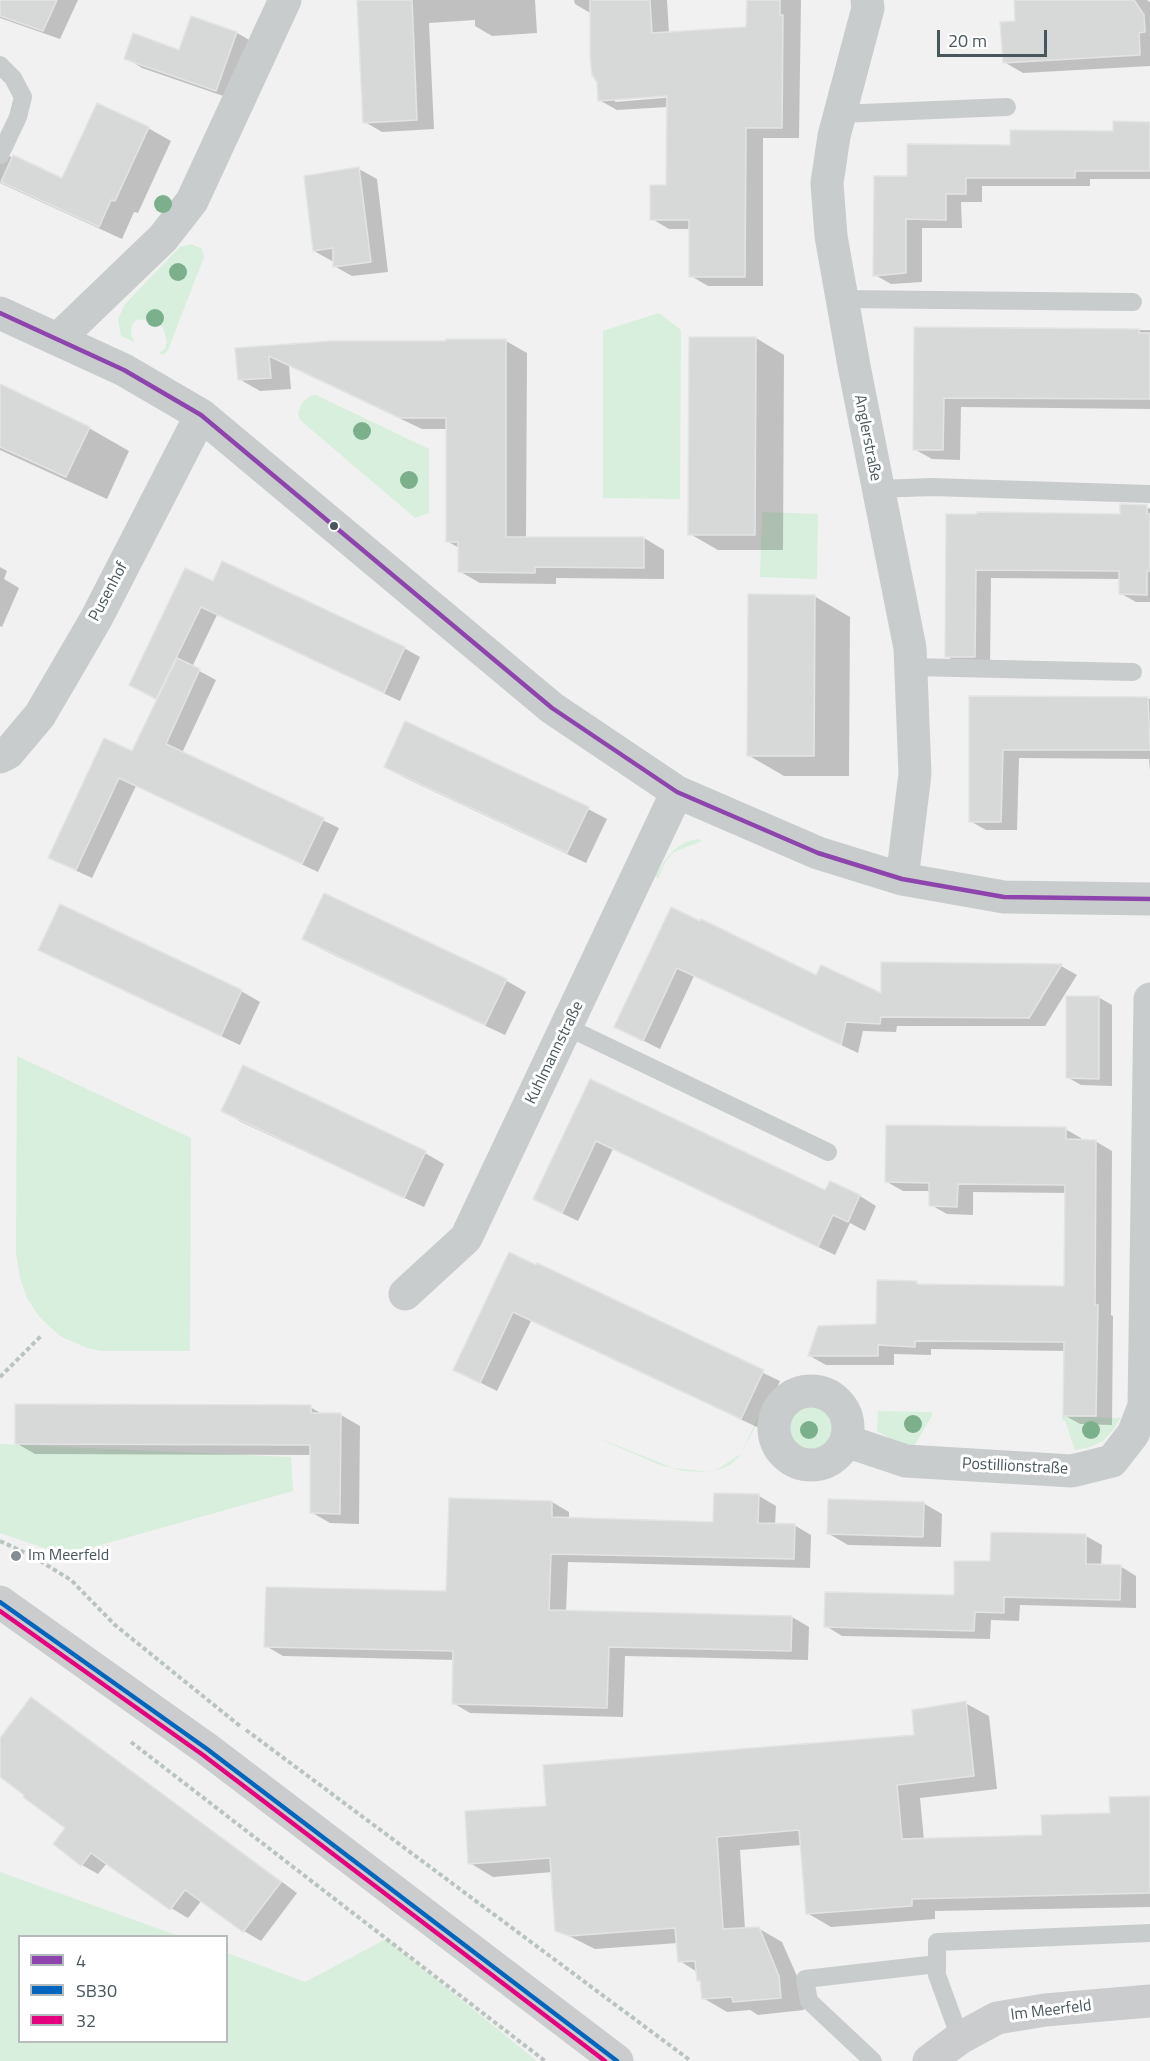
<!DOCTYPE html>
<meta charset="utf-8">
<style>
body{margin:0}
#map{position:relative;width:1150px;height:2061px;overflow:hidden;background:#f1f1f1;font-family:"Titillium Web",sans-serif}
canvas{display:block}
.legend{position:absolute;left:18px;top:1935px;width:210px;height:108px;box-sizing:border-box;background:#fff;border:2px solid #b6bcbe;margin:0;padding:8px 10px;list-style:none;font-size:18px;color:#49575d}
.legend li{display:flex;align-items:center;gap:12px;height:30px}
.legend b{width:30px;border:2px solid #b6bcbe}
.scale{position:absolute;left:937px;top:30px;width:110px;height:27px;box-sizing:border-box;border:3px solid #49575d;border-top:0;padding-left:8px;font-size:18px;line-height:21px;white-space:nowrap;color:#49575d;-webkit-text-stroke:4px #fff;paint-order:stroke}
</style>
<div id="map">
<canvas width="1150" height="2061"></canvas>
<ul class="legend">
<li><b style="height:8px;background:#8e44ad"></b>4</li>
<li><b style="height:8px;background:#0065bd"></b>SB30</li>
<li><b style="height:8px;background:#e5007d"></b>32</li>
</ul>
<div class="scale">20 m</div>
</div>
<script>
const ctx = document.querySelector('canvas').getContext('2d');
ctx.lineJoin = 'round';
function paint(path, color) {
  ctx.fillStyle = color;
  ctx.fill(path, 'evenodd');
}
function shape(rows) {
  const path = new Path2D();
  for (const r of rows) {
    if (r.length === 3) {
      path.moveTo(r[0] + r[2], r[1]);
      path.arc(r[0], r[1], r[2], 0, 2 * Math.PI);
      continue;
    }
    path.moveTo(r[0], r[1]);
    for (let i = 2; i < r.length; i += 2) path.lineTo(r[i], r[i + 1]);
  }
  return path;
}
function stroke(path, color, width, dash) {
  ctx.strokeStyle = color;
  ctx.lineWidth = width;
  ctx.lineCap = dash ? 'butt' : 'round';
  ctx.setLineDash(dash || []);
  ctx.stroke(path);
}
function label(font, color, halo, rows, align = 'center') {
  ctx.font = font + ' "Titillium Web",sans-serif';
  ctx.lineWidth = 6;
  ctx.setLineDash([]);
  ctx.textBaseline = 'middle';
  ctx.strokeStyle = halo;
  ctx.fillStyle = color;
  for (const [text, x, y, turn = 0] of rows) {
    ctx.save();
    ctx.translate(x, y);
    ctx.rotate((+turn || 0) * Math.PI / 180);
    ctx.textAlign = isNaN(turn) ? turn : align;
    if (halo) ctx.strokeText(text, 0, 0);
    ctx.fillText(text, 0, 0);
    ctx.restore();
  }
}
paint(shape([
 [191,244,202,249,204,257,168,350,163,355,159,353,165,349,167,341,163,328,156,321,150,319,136,320,132,325,131,335,135,342,121,336,118,319,125,304,180,247],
 [659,313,681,330,680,499,603,498,603,331],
 [316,395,429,449,429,513,415,518,300,420,298,413,302,403,310,396],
 [762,512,818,514,817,579,760,577],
 [697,839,702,841,674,852,666,861,658,878,655,876,664,862,674,850,685,842],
 [17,1056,191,1138,190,1351,102,1351,87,1348,62,1337,51,1328,38,1315,27,1298,20,1278,16,1252],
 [798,1377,812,1377,812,1379,800,1380,787,1385,776,1393,767,1404,740,1456,730,1465,715,1471,741,1454,764,1404,775,1388,785,1381],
 [809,1427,24],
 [878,1411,932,1412,932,1416,914,1446,902,1445,877,1431],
 [1062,1416,1118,1418,1121,1417,1114,1429,1103,1441,1090,1447,1075,1450,1065,1421,1062,1420],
 [586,1433,673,1468,711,1472,684,1471,660,1465],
 [0,1444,291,1457,293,1491,65,1555,0,1533],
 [0,1872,179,1936,20,1936,20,2042,226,2042,227,1953,305,1982,386,1939,537,2061,0,2061]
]), '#d7efdc');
paint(shape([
 [0,0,78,0,60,39,0,18],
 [358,0,535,0,537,33,492,36,475,26,475,20,429,23,434,129,382,132,365,122],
 [574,0,667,0,669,33,748,28,748,0,801,0,799,138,763,138,763,286,708,286,691,276,691,229,669,229,652,219,668,187,668,107,617,110,599,100,592,14,575,4],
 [674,94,675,97,615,102,615,98],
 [1015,0,1147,0,1150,2,1150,66,1023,73,1004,62,1016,23],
 [237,33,253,42,232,99,142,68,126,58,180,52],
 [1150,123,1150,179,1090,179,1090,186,982,186,982,202,961,202,962,228,922,228,922,282,891,284,875,275,909,177,1114,133],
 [148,128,171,141,138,213,134,212,122,239,0,183,0,152,63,180],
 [359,169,377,179,388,272,352,276,334,266,334,260,332,261,314,251],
 [916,329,1150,330,1150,409,961,407,960,460,932,459,914,449],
 [756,338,784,355,783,550,718,550,690,534],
 [506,341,527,353,526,538,644,538,664,550,664,579,556,578,556,584,480,583,459,571,459,548,447,541,448,429,422,429,289,366,291,389,260,391,239,379,237,349],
 [0,386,89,428,129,451,107,499,0,450],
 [1146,507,1150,509,1150,602,1136,602,1120,593,1121,579,991,578,990,665,962,665,946,656,948,515,1122,515],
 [0,567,7,571,4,579,19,588,2,627,0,626],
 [213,583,404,648,420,657,400,701,217,615,192,667,216,680,182,753,339,828,318,872,136,786,92,878,66,866,50,857,132,753,159,700,147,694],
 [814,596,850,617,849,776,784,776,748,755],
 [971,697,1150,699,1150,771,1149,759,1019,758,1017,830,986,830,970,821],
 [386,767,588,809,607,819,586,863,405,778],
 [325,895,507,981,526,992,505,1035,323,950,304,939],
 [672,909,817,977,882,995,882,963,1061,966,1077,975,1045,1026,897,1026,896,1032,863,1031,858,1053,694,976,660,1049,616,1027],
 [40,949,241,991,260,1002,240,1045,59,960],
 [1098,997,1112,1005,1112,1086,1081,1085,1067,1077],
 [243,1067,425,1153,444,1164,424,1207,241,1122,223,1111],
 [591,1081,826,1192,831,1183,860,1196,876,1206,865,1231,850,1223,835,1255,613,1149,578,1221,551,1208,535,1199],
 [1065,1129,1081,1138,1081,1141,1095,1141,1112,1151,1111,1315,1113,1316,1112,1425,1080,1424,1064,1415,1066,1351,931,1349,931,1355,894,1354,894,1365,826,1365,810,1356,878,1325,917,1283,921,1285,1065,1288,1067,1193,973,1192,973,1215,947,1214,931,1205,931,1191,903,1191,887,1182],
 [538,1265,780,1381,759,1428,531,1321,497,1391,455,1370],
 [310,1407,324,1415,341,1415,360,1426,359,1524,330,1523,311,1512,312,1455,35,1454,16,1443],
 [715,1494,759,1496,776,1506,775,1525,794,1525,811,1535,810,1568,568,1562,566,1612,792,1617,809,1627,808,1660,625,1656,623,1717,470,1713,453,1703,454,1660,283,1656,266,1646,448,1593,451,1500,552,1502,569,1512,569,1519,714,1523],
 [923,1503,942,1514,941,1547,848,1545,829,1534],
 [1086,1536,1102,1545,1101,1566,1120,1566,1136,1576,1136,1608,1020,1605,1019,1621,991,1620,990,1639,842,1636,826,1626,955,1597,991,1563],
 [32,1699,48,1709,297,1893,261,1941,244,1931,202,1900,188,1918,171,1908,107,1863,98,1874,82,1865,67,1828,0,1776,0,1741],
 [965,1703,989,1716,997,1789,920,1798,924,1840,1043,1837,1111,1815,1150,1798,1150,1907,935,1911,935,1919,831,1927,807,1913,801,1845,740,1850,745,1929,758,1928,782,1942,803,1990,804,2010,758,2015,750,2010,727,2012,703,1998,702,1982,697,1972,680,1961,678,1943,595,1949,557,1930,553,1872,493,1877,470,1863,548,1807,916,1737]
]), '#0003');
const building = shape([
 [0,0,57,0,43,31,0,16,0,0],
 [357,0,412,0,417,120,363,123,357,0],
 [590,0,650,0,652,33,746,27,747,0,780,0,780,15,783,15,782,128,746,128,745,277,689,277,689,220,650,220,650,185,666,185,667,96,598,101,597,82,592,75,590,55,590,0],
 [1014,0,1134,0,1144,15,1145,32,1139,33,1140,55,1003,63,1000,22,1015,21,1014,0],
 [191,16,237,32,216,91,124,59,133,33,179,50,191,16],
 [97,103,149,127,115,201,111,200,99,227,1,182,13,155,62,178,97,103],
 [1113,121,1150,122,1150,171,1075,171,1075,178,966,178,966,194,946,194,946,220,906,219,906,273,873,276,874,176,907,176,907,144,1010,145,1010,130,1113,131,1113,121],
 [359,167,371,262,333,267,333,248,313,251,304,176,359,167],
 [914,327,1139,329,1139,333,1150,333,1150,399,944,398,943,450,913,450,914,327],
 [689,337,756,337,755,535,688,535,689,337],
 [446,339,506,339,506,537,644,537,644,568,535,567,535,573,458,572,458,542,446,542,446,418,400,418,269,356,271,378,238,380,235,348,332,341,446,341,446,339],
 [0,384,90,427,66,477,0,447,0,384],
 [1120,504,1147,505,1147,514,1150,514,1150,571,1147,571,1147,595,1119,594,1119,571,976,570,975,657,945,657,946,514,977,514,977,512,1120,514,1120,504],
 [222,561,405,647,384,693,201,607,156,699,129,685,185,568,213,581,222,561],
 [748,594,815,595,814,756,747,756,748,594],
 [177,658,200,669,166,744,324,818,302,864,119,778,76,870,48,858,104,738,132,751,177,658],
 [969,696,1148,697,1150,750,1003,750,1001,822,969,822,969,696],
 [405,721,589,807,567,853,384,767,405,721],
 [324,893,507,979,485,1025,302,939,324,893],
 [60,904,242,990,221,1036,38,950,60,904],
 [671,907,700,921,701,919,816,975,821,965,881,993,881,962,1062,964,1029,1018,881,1017,880,1024,846,1022,841,1045,677,968,643,1041,614,1027,671,907],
 [1066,996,1099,996,1099,1079,1066,1078,1066,996],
 [243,1065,426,1151,404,1198,221,1111,243,1065],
 [590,1079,825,1190,830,1181,860,1195,848,1222,833,1215,818,1247,596,1141,562,1213,533,1199,590,1079],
 [886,1125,1066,1127,1066,1139,1096,1140,1095,1305,1098,1305,1096,1416,1063,1416,1064,1342,915,1341,915,1347,878,1345,878,1356,808,1356,818,1326,876,1324,877,1280,917,1281,917,1284,1064,1286,1065,1185,958,1184,957,1207,929,1206,929,1183,885,1182,886,1125],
 [509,1252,536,1265,537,1263,764,1370,741,1419,513,1312,480,1383,453,1370,509,1252],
 [15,1404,311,1405,311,1413,341,1413,340,1514,310,1513,310,1445,15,1444,15,1404],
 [714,1493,759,1494,758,1523,795,1524,794,1559,551,1554,549,1610,792,1616,791,1651,609,1647,607,1708,452,1704,453,1651,264,1647,266,1587,446,1591,449,1498,552,1501,552,1517,713,1522,714,1493],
 [828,1499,924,1502,923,1537,827,1534,828,1499],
 [991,1532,1086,1534,1086,1564,1121,1565,1120,1600,1004,1597,1004,1613,975,1612,974,1631,824,1627,825,1592,954,1595,954,1561,990,1561,991,1532],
 [31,1697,281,1882,243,1932,185,1890,170,1910,91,1853,81,1866,53,1844,65,1828,23,1797,24,1795,0,1777,0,1738,31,1697],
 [966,1701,974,1776,897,1785,902,1839,1042,1835,1041,1815,1110,1813,1109,1797,1150,1796,1150,1893,912,1899,912,1906,806,1914,799,1830,717,1837,723,1929,759,1927,779,1976,781,1998,733,2002,732,1997,702,1999,700,1981,697,1981,695,1961,678,1962,675,1928,569,1936,555,1931,550,1858,468,1864,465,1811,546,1806,543,1765,914,1735,912,1710,966,1701]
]);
paint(building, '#d7d9d9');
stroke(building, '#e3e3e4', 1.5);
stroke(shape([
 [0,1377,41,1336],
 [0,1541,32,1556,71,1580,115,1625,240,1726],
 [246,1730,691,2061],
 [131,1742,545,2061]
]), '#b9c4bf', 4, [4.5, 3]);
stroke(shape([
 [0,65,13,78,23,97,18,117,0,155],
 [839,114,1007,107],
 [842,299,1133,302],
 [877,489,932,487,1150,494],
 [911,667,1133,672],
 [567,1027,828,1152],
 [960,2038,937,1975,937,1942,1150,1933],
 [873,2061,809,2001,805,1979,937,1964]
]), '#c9cccd', 18);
stroke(shape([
 [867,0,868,8,834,136,827,183,831,236,854,366,910,648,915,774,902,879],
 [0,313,124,370,201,415,552,708,677,792,818,853,902,879,1004,897,1150,899],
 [58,339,163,238,192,201,285,0],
 [0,757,8,753,40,715,96,619,201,415],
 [405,1294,466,1238,677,792],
 [811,1428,37],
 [846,1441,906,1461,1072,1471,1112,1461,1133,1434,1144,1406,1150,999]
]), '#c9cccd', 33);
stroke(shape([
 [0,1602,207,1749,617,2061],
 [929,2061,960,2038,997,2018,1045,2010,1150,2001]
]), '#caccce', 33);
stroke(shape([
 [0,313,124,370,201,415,552,708,677,792,818,853,902,879,1004,897,1150,899]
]), '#8e44ad', 4.5);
stroke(shape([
 [0,1602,207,1749,617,2061]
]), '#0065bd', 4.5);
stroke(shape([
 [0,1611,203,1755,605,2061]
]), '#e5007d', 4.5);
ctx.fillStyle = '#7cb08d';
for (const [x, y] of [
 [163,204],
 [178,272],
 [155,318],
 [362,431],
 [409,480],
 [913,1424],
 [809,1430],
 [1091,1430]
]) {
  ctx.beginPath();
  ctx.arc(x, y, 9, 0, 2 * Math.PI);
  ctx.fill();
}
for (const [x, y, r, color] of [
 [334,526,5,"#49575d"],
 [16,1556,6,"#848d91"]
]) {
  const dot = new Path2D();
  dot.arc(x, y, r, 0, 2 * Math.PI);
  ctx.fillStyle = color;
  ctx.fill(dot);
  stroke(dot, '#fff', 2);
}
label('16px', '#49575d', '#fff', [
 ["Anglerstraße",867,438,79],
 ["Pusenhof",109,592,-62],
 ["Kuhlmannstraße",555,1053,-64],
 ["Postillionstraße",1015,1467,3],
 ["Im Meerfeld",1051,2011,-7]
]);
label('16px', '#49575d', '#fff', [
 ["Im Meerfeld",28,1556]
], 'left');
</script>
